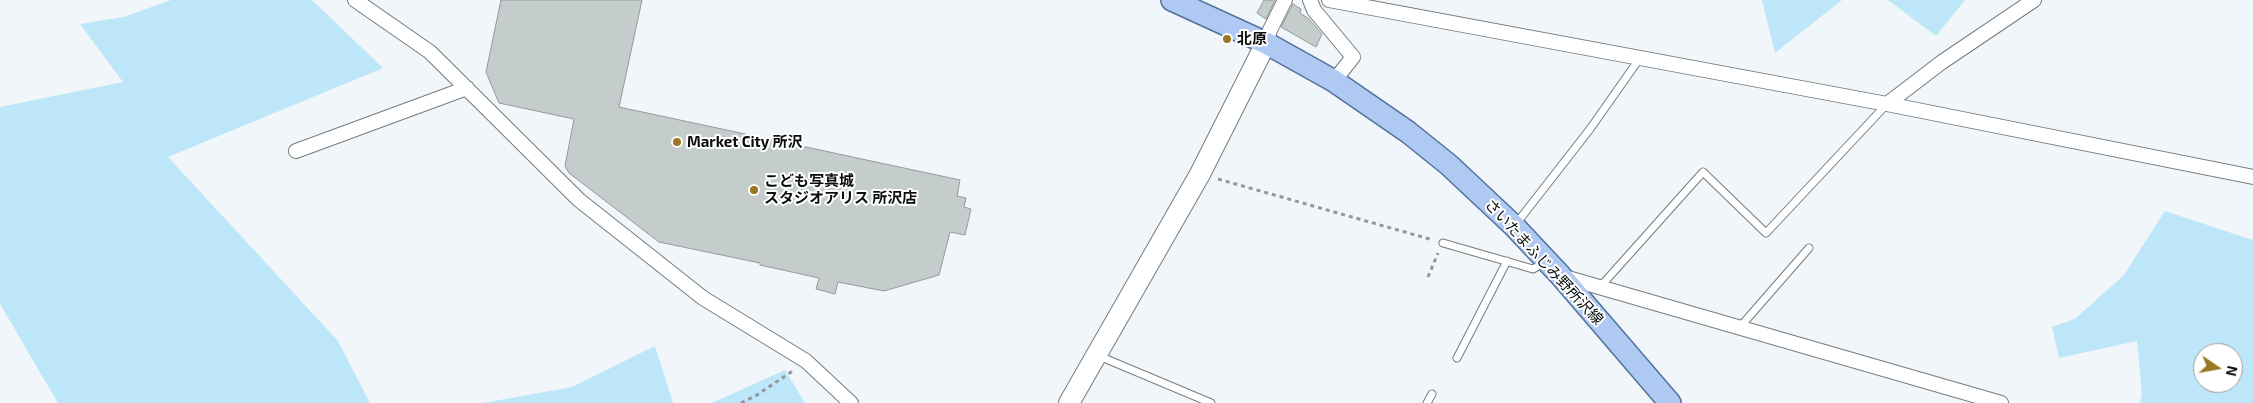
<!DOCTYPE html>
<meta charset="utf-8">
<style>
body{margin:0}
#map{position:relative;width:2253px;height:403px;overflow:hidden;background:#f0f6f9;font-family:"Exo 2",sans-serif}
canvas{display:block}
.north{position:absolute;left:2193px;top:343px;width:50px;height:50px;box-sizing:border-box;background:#fff;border:1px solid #9d9e9e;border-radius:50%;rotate:102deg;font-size:14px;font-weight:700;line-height:20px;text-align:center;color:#0b0d0d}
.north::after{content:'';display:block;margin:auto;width:18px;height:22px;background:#9a7822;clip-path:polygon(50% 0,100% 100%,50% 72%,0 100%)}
</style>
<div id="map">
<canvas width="2253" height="403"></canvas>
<div class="north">N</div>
</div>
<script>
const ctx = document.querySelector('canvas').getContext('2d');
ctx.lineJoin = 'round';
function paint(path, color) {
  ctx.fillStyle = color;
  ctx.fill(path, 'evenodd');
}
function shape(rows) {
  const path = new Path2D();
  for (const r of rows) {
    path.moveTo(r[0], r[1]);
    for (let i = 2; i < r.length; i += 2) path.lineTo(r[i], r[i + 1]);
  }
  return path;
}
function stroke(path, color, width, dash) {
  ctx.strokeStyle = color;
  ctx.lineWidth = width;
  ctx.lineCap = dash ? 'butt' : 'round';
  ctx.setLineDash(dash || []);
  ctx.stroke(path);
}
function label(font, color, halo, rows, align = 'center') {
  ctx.font = font + ' "Exo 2","Noto Sans JP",sans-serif';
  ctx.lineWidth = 4;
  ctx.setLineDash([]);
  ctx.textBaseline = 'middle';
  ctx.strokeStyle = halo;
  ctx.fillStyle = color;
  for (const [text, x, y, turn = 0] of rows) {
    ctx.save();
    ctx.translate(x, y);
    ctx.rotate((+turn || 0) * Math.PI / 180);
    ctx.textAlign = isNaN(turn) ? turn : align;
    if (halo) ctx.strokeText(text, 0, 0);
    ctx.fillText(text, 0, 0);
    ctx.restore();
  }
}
paint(shape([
 [171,0,312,0,383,68,168,157,338,341,370,403,58,403,0,304,0,107,123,82,80,24,124,17],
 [1762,0,1842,0,1775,53],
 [1888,0,1965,0,1936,36],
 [2165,211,2253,240,2253,403,2140,403,2142,395,2137,341,2059,358,2052,327,2075,319,2124,275],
 [2203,353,2233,353,2233,383,2203,383],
 [655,346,673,403,483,403,572,387],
 [785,370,805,403,712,403]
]), '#bee6f9');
const building = shape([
 [501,0,642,0,619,107,960,180,957,196,966,198,964,207,971,209,965,235,950,232,939,275,884,291,838,282,835,294,816,289,819,278,760,265,760,263,659,242,569,173,565,166,574,119,499,103,486,72,501,0],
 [1264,0,1275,0,1266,19,1257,13,1264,0],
 [1293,4,1301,9,1300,13,1309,19,1322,34,1316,47,1281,27,1293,4]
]);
paint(building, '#c5cccc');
stroke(building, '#949a9b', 1);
const lane = shape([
 [1516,224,1590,129,1640,58],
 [1443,243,1533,269,1545,262],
 [1600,287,1703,172,1766,233,1887,104],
 [1740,327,1809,248],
 [1099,356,1211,403],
 [1457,358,1507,261],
 [1427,403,1432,394]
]);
const street = shape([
 [355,0,430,52,579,200,703,298,806,361,851,403],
 [1310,0,1314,10,1353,57,1334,81],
 [1329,0,1887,104,2253,177],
 [1266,43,1270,30,1285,0],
 [1887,104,1942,62,2034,0],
 [296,151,467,88],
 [1561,276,2001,403]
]);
const secondary = shape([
 [1069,403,1200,174,1266,43]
]);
const primary = shape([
 [1172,0,1266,43,1334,81,1408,132,1449,165,1514,226,1560,275,1670,403]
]);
stroke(lane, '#767b7e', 9);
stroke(street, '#767b7e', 16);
stroke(secondary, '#767b7e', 22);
stroke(primary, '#52719c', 24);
stroke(shape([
 [1218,179,1433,240],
 [1428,277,1438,253],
 [741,403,757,395,794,370]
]), '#939799', 3, [4, 4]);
stroke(lane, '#fff', 7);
stroke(street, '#fff', 14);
stroke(secondary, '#fff', 20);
stroke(primary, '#aecaf2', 21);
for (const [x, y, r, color] of [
 [1227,39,5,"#9a7822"],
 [677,142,5,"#9a7822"],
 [754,190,5,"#9a7822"]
]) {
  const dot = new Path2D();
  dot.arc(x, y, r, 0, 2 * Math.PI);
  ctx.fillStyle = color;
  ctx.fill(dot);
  stroke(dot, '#fff', 2);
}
label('bold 15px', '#0b0d0d', '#fff', [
 ["北原",1237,39],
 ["Market City 所沢",687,142],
 ["こども写真城",764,181],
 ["スタジオアリス 所沢店",764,198]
], 'left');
label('15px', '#0b0d0d', '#fff', [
 ["さいたまふじみ野所沢線",1544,262,47]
]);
</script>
